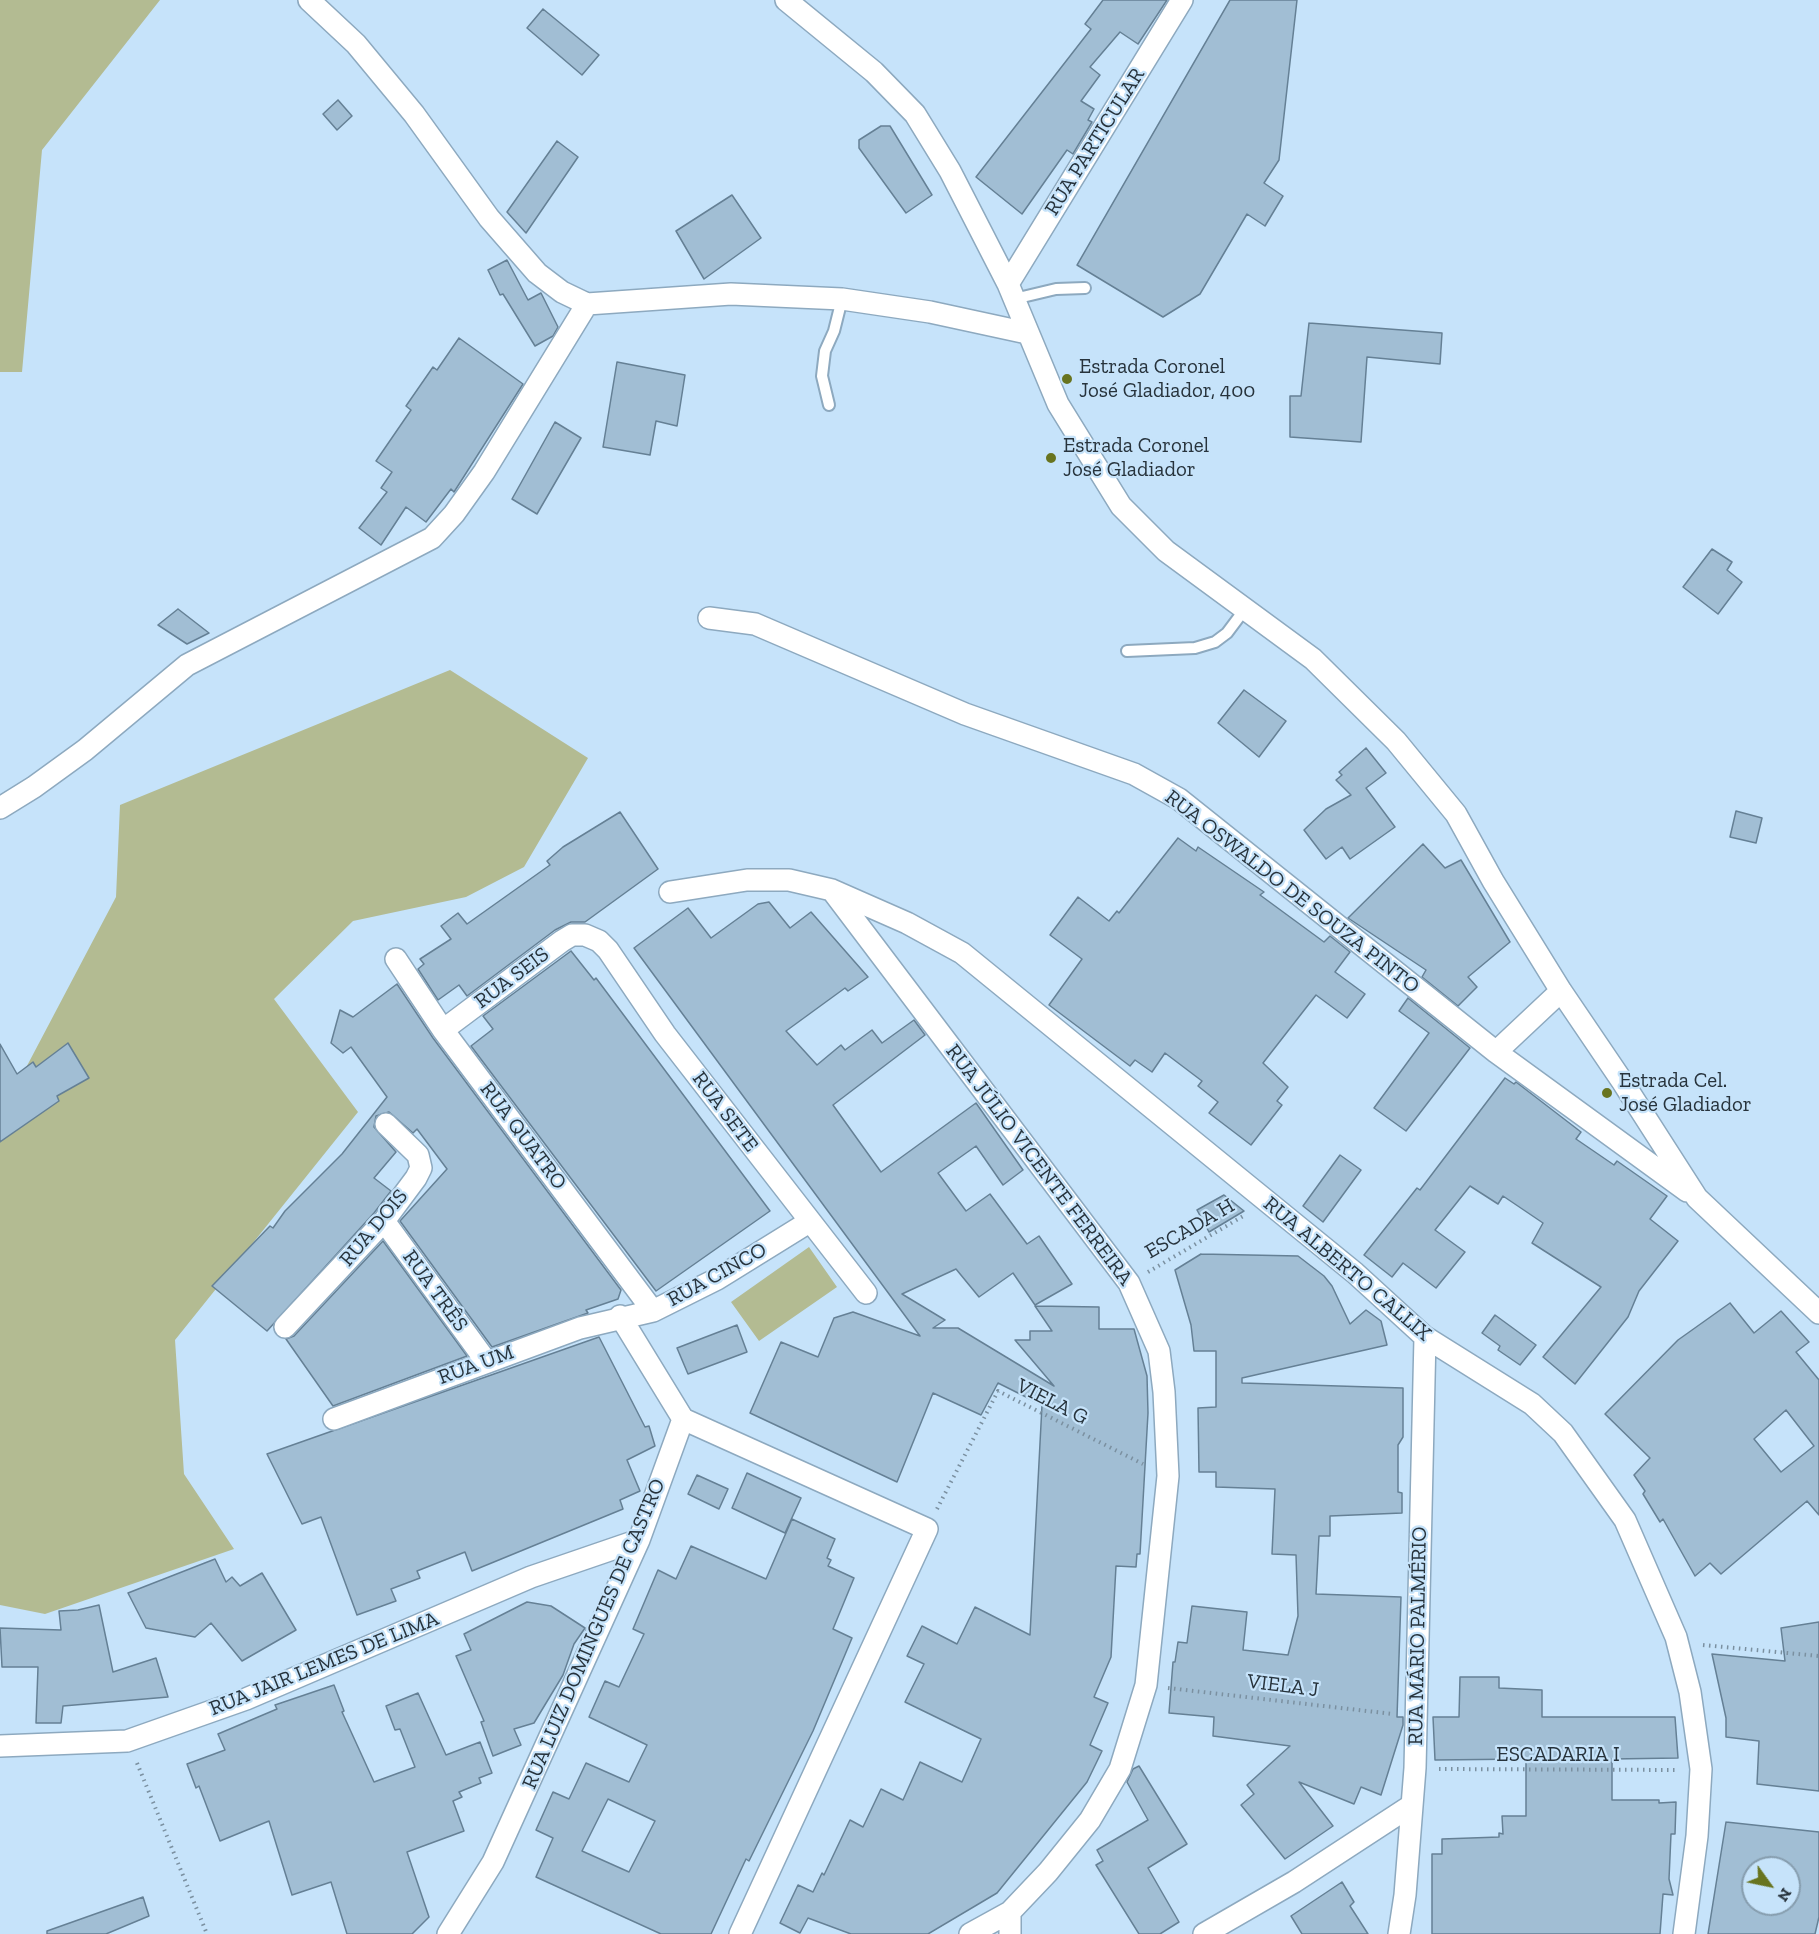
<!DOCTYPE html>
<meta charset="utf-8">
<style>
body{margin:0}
#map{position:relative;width:1819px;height:1934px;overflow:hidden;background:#c6e3fa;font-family:"Zilla Slab",serif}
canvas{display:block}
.north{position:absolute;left:1741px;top:1856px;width:60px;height:60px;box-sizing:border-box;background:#c6e3fa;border:2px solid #869dae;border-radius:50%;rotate:123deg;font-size:16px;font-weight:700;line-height:24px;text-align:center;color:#27333c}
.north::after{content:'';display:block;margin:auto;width:21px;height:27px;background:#68741f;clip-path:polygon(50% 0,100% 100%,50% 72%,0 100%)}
</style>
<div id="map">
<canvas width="1819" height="1934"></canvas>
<div class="north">N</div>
</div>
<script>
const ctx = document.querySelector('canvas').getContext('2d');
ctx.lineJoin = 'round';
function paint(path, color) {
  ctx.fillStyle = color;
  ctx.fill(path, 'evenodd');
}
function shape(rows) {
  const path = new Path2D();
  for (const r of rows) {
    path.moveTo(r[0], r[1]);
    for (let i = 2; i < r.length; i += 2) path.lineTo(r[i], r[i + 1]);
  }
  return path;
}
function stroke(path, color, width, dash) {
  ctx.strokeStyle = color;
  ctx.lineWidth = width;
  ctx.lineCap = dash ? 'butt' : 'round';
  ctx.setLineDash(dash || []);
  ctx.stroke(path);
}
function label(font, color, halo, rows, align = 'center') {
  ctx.font = font + ' "Zilla Slab",serif';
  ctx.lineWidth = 4.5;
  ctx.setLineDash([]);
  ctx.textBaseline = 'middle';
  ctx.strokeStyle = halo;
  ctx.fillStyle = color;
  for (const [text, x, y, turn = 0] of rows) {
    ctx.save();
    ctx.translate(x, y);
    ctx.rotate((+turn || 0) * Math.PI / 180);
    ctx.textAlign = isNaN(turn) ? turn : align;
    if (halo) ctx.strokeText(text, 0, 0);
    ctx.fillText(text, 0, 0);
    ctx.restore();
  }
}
paint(shape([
 [0,0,160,0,42,150,22,372,0,372],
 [450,670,588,758,524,867,466,897,353,921,274,999,358,1112,175,1340,184,1474,234,1549,45,1614,0,1605,0,1117,116,897,120,805],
 [809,1247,837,1287,759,1341,731,1302]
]), '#b3bb92');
const building = shape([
 [1103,0,1167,0,1138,44,1120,32,1090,67,1100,75,1081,101,1094,109,1088,120,1092,122,1073,154,1067,150,1022,214,976,177,1091,29,1085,24,1103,0],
 [1230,0,1297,0,1279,160,1264,183,1283,196,1265,226,1247,214,1200,294,1163,317,1077,265,1230,0],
 [543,9,599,55,582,75,527,28,543,9],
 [338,100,352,116,337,130,323,114,338,100],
 [881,126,890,126,932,195,906,213,859,148,859,140,881,126],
 [557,141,578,157,526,233,507,212,557,141],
 [732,195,761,238,704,279,676,231,732,195],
 [507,260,528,300,541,293,558,327,553,336,535,346,503,294,500,295,488,270,507,260],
 [1309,323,1442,333,1440,364,1367,357,1361,442,1290,437,1290,396,1301,396,1309,323],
 [459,338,523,384,454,492,451,489,426,522,406,507,381,545,359,528,387,492,381,488,392,472,376,461,411,410,406,406,433,367,437,370,459,338],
 [617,362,685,375,677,426,656,421,650,455,603,447,617,362],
 [555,422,581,438,537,514,512,499,555,422],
 [1712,549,1732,562,1727,570,1742,582,1718,614,1683,587,1712,549],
 [178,609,209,633,187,644,158,625,178,609],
 [1244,690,1286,721,1259,757,1218,723,1244,690],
 [1366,748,1386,773,1366,788,1395,827,1350,859,1342,847,1326,859,1304,830,1326,809,1351,795,1336,780,1342,775,1339,772,1366,748],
 [1736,811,1762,818,1756,843,1730,837,1736,811],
 [620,812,658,869,585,922,571,922,555,930,467,996,459,985,438,1000,418,969,424,964,420,959,451,939,441,926,458,913,467,924,550,865,547,861,563,847,620,812],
 [1178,838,1196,851,1198,847,1264,892,1260,895,1324,942,1330,936,1350,952,1335,972,1365,994,1347,1018,1316,995,1263,1063,1288,1087,1277,1101,1282,1105,1251,1145,1209,1113,1218,1102,1198,1086,1202,1081,1165,1053,1152,1072,1135,1060,1130,1066,1049,1005,1082,959,1050,935,1078,897,1109,921,1117,911,1119,913,1178,838],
 [1423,844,1445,868,1461,860,1510,942,1468,977,1477,987,1458,1006,1422,977,1426,970,1348,918,1423,844],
 [769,902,790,928,811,912,868,977,848,991,845,988,786,1031,817,1065,841,1045,845,1050,872,1030,882,1043,914,1020,925,1035,833,1105,881,1172,976,1103,1023,1170,1003,1185,976,1146,938,1173,966,1211,990,1194,1027,1244,1039,1236,1072,1284,1035,1305,1013,1273,979,1297,956,1269,902,1294,945,1320,933,1328,958,1328,1054,1386,1015,1340,1030,1340,1030,1331,1052,1331,1035,1306,1099,1307,1099,1329,1134,1329,1147,1376,1148,1413,1140,1554,1137,1554,1136,1567,1116,1566,1111,1657,1094,1697,1108,1703,1090,1745,1102,1751,1087,1782,997,1893,928,1934,851,1934,808,1918,800,1933,780,1923,798,1885,813,1892,822,1873,824,1875,850,1820,863,1827,881,1789,903,1800,920,1762,962,1782,981,1739,905,1702,924,1664,907,1656,922,1626,957,1644,975,1607,1030,1635,1042,1405,998,1383,981,1415,933,1393,897,1482,750,1413,781,1342,818,1357,834,1318,853,1312,920,1336,634,948,688,908,711,938,758,904,769,902],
 [571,951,594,980,596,978,770,1211,656,1291,471,1046,493,1029,483,1016,571,951],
 [397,984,433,1038,621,1290,618,1299,586,1310,588,1313,492,1347,400,1221,447,1169,417,1129,413,1133,389,1112,376,1116,374,1127,396,1152,374,1178,391,1191,374,1213,267,1331,212,1286,270,1226,273,1228,285,1211,342,1154,387,1097,351,1047,343,1053,331,1043,340,1010,353,1017,397,984],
 [1408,998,1470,1048,1406,1131,1374,1108,1429,1033,1399,1011,1408,998],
 [68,1043,89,1078,57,1096,59,1101,0,1142,0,1044,17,1074,33,1062,36,1067,68,1043],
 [1505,1078,1514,1084,1516,1082,1581,1132,1576,1139,1614,1165,1617,1161,1667,1196,1650,1219,1678,1241,1639,1291,1628,1317,1575,1384,1543,1357,1601,1287,1532,1243,1543,1223,1503,1196,1498,1204,1470,1186,1435,1230,1465,1252,1436,1288,1403,1263,1392,1277,1364,1255,1417,1188,1420,1190,1505,1078],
 [1340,1155,1361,1170,1323,1222,1303,1206,1340,1155],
 [1224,1195,1244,1211,1209,1232,1197,1210,1224,1195],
 [383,1241,467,1356,333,1406,286,1339,294,1336,383,1241],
 [1201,1254,1298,1256,1324,1276,1332,1286,1350,1324,1366,1310,1381,1321,1387,1345,1242,1378,1242,1383,1403,1388,1403,1437,1398,1445,1398,1492,1402,1493,1402,1513,1330,1516,1330,1536,1319,1536,1316,1594,1401,1597,1397,1717,1403,1717,1403,1725,1381,1795,1361,1787,1354,1804,1299,1782,1333,1826,1285,1859,1241,1805,1254,1794,1247,1785,1290,1746,1213,1736,1214,1717,1169,1713,1173,1662,1175,1662,1178,1642,1187,1643,1192,1606,1247,1612,1243,1650,1288,1655,1298,1616,1296,1555,1272,1554,1275,1489,1216,1487,1216,1472,1199,1472,1198,1408,1216,1407,1216,1351,1194,1351,1191,1325,1175,1270,1201,1254],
 [1730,1303,1754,1333,1781,1311,1809,1342,1796,1352,1819,1380,1819,1515,1807,1501,1721,1574,1710,1563,1695,1576,1663,1519,1660,1522,1643,1494,1645,1491,1634,1475,1650,1458,1605,1414,1678,1340,1730,1303],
 [1786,1410,1814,1446,1781,1472,1754,1439,1786,1410],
 [1495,1315,1536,1345,1520,1365,1498,1350,1500,1346,1482,1333,1495,1315],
 [737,1325,747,1352,688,1374,677,1348,737,1325],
 [599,1337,645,1427,649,1426,655,1446,627,1460,640,1491,620,1500,623,1509,472,1571,465,1552,417,1571,420,1578,391,1589,396,1601,357,1615,321,1517,302,1524,267,1454,599,1337],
 [747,1473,801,1498,785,1533,732,1508,747,1473],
 [697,1475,728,1489,719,1509,688,1494,697,1475],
 [792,1519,835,1539,827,1558,831,1560,828,1566,854,1578,833,1629,852,1638,813,1731,749,1861,746,1859,711,1934,661,1934,536,1877,553,1838,536,1830,553,1792,569,1799,586,1763,629,1782,647,1745,589,1717,605,1681,619,1687,644,1634,633,1629,658,1570,676,1579,691,1546,766,1579,792,1519],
 [608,1799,655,1821,629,1872,582,1851,608,1799],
 [215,1559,226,1582,232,1577,240,1586,262,1573,296,1630,242,1661,211,1623,195,1637,146,1628,128,1593,215,1559],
 [527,1602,551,1606,585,1628,574,1644,563,1675,534,1723,514,1729,521,1745,493,1756,481,1722,484,1721,456,1656,471,1650,464,1634,527,1602],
 [99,1605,113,1672,156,1658,168,1697,63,1706,61,1723,36,1723,38,1667,2,1667,0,1628,61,1630,59,1611,78,1610,99,1605],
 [1819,1622,1819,1791,1757,1784,1759,1741,1726,1737,1726,1718,1712,1654,1785,1661,1781,1628,1819,1622],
 [1460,1677,1499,1677,1499,1688,1542,1690,1542,1717,1675,1717,1678,1758,1612,1759,1612,1800,1659,1800,1659,1803,1676,1802,1675,1834,1671,1834,1669,1879,1673,1895,1663,1894,1660,1934,1432,1934,1432,1854,1442,1854,1442,1839,1499,1837,1499,1833,1503,1834,1502,1816,1526,1816,1526,1759,1435,1760,1433,1717,1459,1717,1460,1677],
 [334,1685,344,1711,342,1712,374,1782,415,1767,400,1729,395,1730,386,1706,418,1693,446,1755,480,1742,492,1773,479,1778,481,1783,459,1792,462,1797,453,1801,464,1831,407,1852,429,1917,412,1934,347,1934,331,1882,292,1895,269,1821,220,1841,199,1786,196,1788,187,1764,225,1750,218,1734,277,1709,275,1705,334,1685],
 [1139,1766,1187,1844,1148,1868,1179,1922,1160,1934,1139,1934,1096,1865,1103,1861,1097,1850,1148,1820,1127,1782,1133,1769,1139,1766],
 [1726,1822,1819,1832,1819,1917,1815,1934,1708,1934,1726,1822],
 [1753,1868,1789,1868,1789,1904,1753,1904,1753,1868],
 [1342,1882,1354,1902,1350,1906,1368,1934,1302,1934,1291,1916,1342,1882],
 [143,1897,149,1916,106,1934,47,1934,47,1931,143,1897]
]);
paint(building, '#a1bed4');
stroke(building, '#658095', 1.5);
const lane = shape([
 [1014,299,1056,289,1085,288],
 [829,405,822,376,825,351,834,331,842,299],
 [1127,651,1195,648,1215,642,1227,633,1245,609]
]);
const street = shape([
 [309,0,356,44,414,114,489,218,537,273,562,292,587,304,731,294,842,299,930,312,1027,333],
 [786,0,874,72,915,114,950,171,1008,284,1058,404,1121,506,1166,551,1313,659,1396,741,1456,814,1493,881,1561,991,1622,1081,1697,1198,1819,1313],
 [1008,284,1182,0],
 [709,618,755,624,965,714,1134,774,1179,799,1496,1052,1687,1191],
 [0,808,34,787,85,750,187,665,432,538,454,514,484,472,587,304],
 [670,892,747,880,789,880,832,890,907,923,962,953,1355,1273,1425,1337,1532,1404,1563,1433,1625,1520,1676,1637,1690,1692,1701,1769,1697,1836,1684,1934],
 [834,893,1129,1283,1159,1351,1164,1392,1168,1476,1146,1685,1120,1769,1090,1820,1048,1872,1010,1912,970,1934],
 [396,959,443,1030,653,1311],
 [443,1030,562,941,572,935,585,935,599,941,608,950,665,1034,866,1293],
 [1496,1052,1561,991],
 [384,1221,486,1361],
 [620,1316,683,1419],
 [285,1327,384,1221,416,1178,421,1168,418,1155,386,1124],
 [334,1419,580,1328,653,1311,717,1279,809,1222],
 [683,1419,927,1529,740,1934],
 [0,1746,127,1741,246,1699,531,1577,639,1540],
 [448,1934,493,1862,639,1540,683,1419],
 [1010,1934,1010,1912],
 [1204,1934,1294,1882,1412,1805],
 [1399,1934,1405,1895,1415,1768,1425,1337]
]);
stroke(lane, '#8da9bf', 14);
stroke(street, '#8da9bf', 24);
stroke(shape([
 [1148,1272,1245,1215],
 [937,1509,998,1391,1143,1464],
 [1703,1645,1819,1656],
 [1168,1688,1393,1714],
 [137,1763,207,1934],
 [1439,1769,1678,1770]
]), '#7b90a0', 4, [1.5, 4.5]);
stroke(lane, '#fff', 10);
stroke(street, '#fff', 21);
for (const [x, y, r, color] of [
 [1067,379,6,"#68741f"],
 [1051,458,6,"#68741f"],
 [1607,1093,6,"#68741f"]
]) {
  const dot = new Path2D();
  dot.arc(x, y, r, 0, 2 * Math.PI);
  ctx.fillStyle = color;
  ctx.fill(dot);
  stroke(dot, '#c6e3fa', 2);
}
label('21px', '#27333c', '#c6e3fa', [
 ["RUA PARTICULAR",1095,142,-58],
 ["RUA OSWALDO DE SOUZA PINTO",1292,892,38],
 ["RUA SEIS",512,978,-37],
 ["RUA SETE",725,1112,53],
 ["RUA QUATRO",523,1136,53],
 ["RUA JÚLIO VICENTE FERREIRA",1039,1165,53],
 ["RUA DOIS",374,1228,-50],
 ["ESCADA H",1190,1229,-30],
 ["RUA ALBERTO CALLIX",1347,1269,40],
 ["RUA CINCO",717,1275,-29],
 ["RUA TRÊS",435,1291,54],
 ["RUA UM",476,1365,-20],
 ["VIELA G",1052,1402,27],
 ["RUA LUIZ DOMINGUES DE CASTRO",594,1634,-67],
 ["RUA MÁRIO PALMÉRIO",1418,1636,-89],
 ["RUA JAIR LEMES DE LIMA",324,1664,-22],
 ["VIELA J",1283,1686,7],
 ["ESCADARIA I",1558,1755]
]);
label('21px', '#27333c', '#c6e3fa', [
 ["Estrada Coronel",1079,367],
 ["José Gladiador, 400",1079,391],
 ["Estrada Coronel",1063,446],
 ["José Gladiador",1063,470],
 ["Estrada Cel.",1619,1081],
 ["José Gladiador",1619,1105]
], 'left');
</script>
